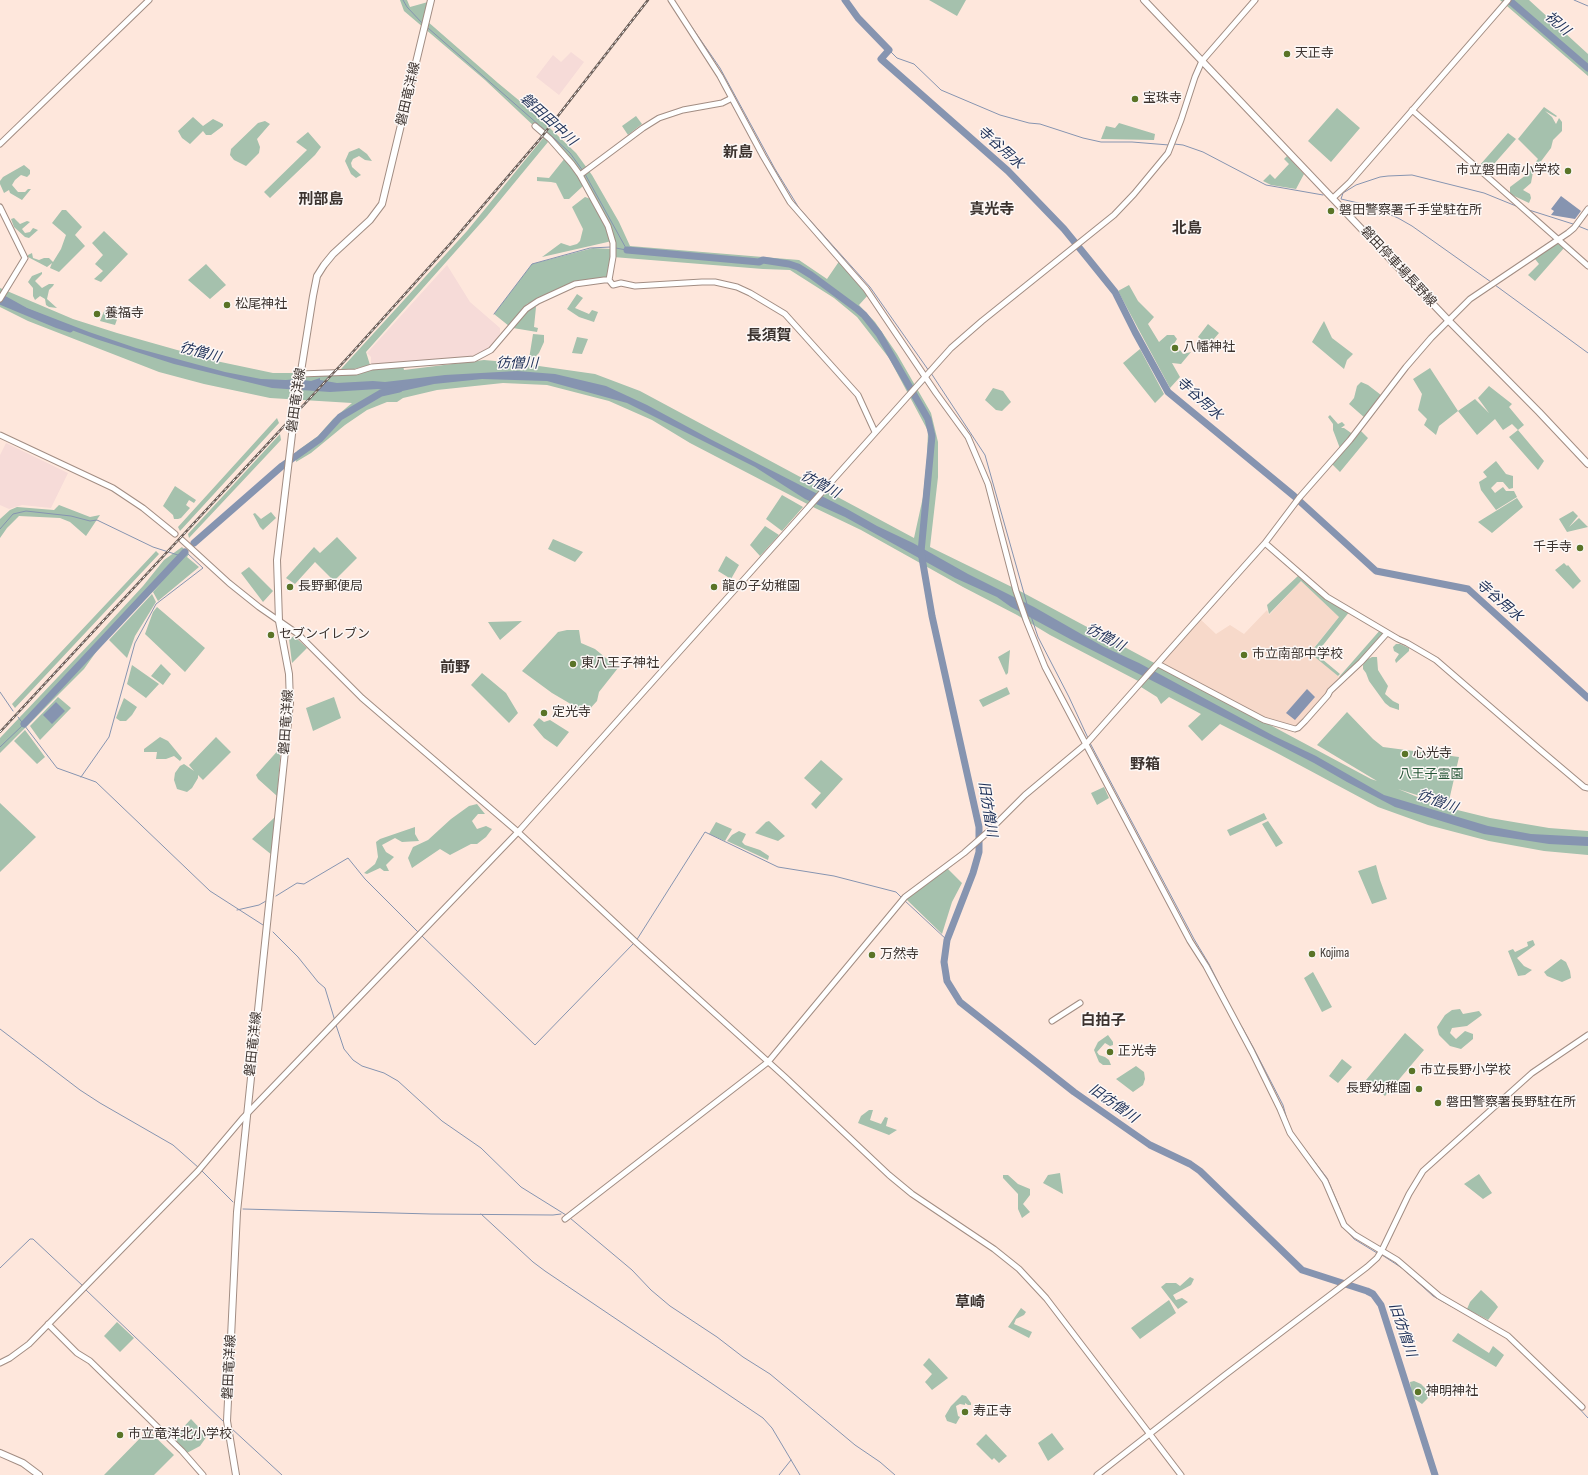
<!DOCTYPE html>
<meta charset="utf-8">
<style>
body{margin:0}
canvas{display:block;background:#fee7dc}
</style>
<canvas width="1588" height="1475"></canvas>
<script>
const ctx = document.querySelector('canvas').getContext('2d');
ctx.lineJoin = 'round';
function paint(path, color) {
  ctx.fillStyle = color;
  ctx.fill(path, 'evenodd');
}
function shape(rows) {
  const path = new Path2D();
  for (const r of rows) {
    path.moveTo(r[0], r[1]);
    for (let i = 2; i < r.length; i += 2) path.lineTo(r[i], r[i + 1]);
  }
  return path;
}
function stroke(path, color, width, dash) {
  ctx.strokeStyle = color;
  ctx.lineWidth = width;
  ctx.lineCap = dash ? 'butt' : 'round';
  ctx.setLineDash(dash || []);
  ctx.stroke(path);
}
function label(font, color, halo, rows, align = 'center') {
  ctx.font = font + ' "Sofia Sans Condensed","Noto Sans JP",sans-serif';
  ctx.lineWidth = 3;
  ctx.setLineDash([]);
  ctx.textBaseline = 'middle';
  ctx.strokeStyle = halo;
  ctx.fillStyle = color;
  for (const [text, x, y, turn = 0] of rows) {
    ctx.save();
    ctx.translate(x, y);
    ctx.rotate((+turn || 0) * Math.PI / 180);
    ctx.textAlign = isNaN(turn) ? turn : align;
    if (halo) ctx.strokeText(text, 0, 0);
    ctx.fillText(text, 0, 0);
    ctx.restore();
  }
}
paint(shape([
 [571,52,584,62,559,95,536,77,553,55,561,62],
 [447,265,470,302,500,328,500,334,488,349,482,353,472,356,407,363,371,364,371,357,367,353],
 [6,443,68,473,51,508,22,505,9,509,0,505,0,455]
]), '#f6dbd8');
paint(shape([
 [1301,581,1339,617,1311,651,1341,679,1298,728,1276,724,1158,664,1198,617,1216,634,1230,625,1244,634,1267,610,1269,615]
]), '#f7d9ca');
paint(shape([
 [400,0,407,0,410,7,428,2,427,21,498,83,533,112,576,153,592,175,619,222,630,246,799,260,827,279,840,260,869,294,859,305,875,322,897,354,931,413,938,442,938,477,930,547,1018,590,1371,779,1377,781,1317,745,1347,712,1373,739,1383,747,1459,757,1448,805,1398,789,1437,805,1490,818,1549,828,1588,831,1588,855,1544,851,1489,841,1428,825,1378,807,1277,753,1220,724,1202,741,1188,726,1201,714,1169,697,1161,704,1157,697,1141,687,1142,683,1050,635,1017,615,963,587,861,530,815,508,690,443,652,420,609,401,547,385,503,383,437,390,403,398,397,402,387,402,367,410,345,425,311,453,296,462,297,451,318,436,333,419,352,403,270,398,204,384,159,372,28,321,0,307,0,288,73,319,117,333,216,361,273,373,317,373,403,366,404,370,484,360,518,363,595,374,640,391,914,538,923,497,927,458,928,431,889,358,857,317,834,298,790,270,763,269,613,257,609,280,577,282,527,304,509,326,494,314,532,264,593,248,612,249,612,241,542,257,561,243,570,246,577,244,580,241,583,229,572,207,585,197,591,199,611,237,580,175,536,128,485,80,404,11],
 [929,0,966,0,957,16],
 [1500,0,1529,0,1588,54,1588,76],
 [1544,107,1557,116,1556,117,1545,111,1552,117,1556,124,1559,118,1562,122,1562,131,1553,140,1551,148,1533,172,1531,183,1523,190,1530,194,1531,198,1529,203,1510,194,1510,187,1526,175,1538,159,1518,139],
 [1337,108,1360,128,1331,162,1308,141],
 [636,116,642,124,628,135,622,126],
 [193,117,203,126,213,119,223,124,223,126,211,135,206,135,203,131,190,144,182,138,178,131],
 [265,121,270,124,257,139,260,147,259,153,246,166,234,160,230,155,231,149,258,123],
 [1119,123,1155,134,1154,140,1101,139,1106,126,1115,128],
 [308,132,321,147,315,155,270,198,264,192,307,150,296,142],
 [1508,133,1516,139,1486,173,1479,166],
 [544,137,548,142,487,216,366,352,370,365,350,370,341,369,467,231],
 [359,148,367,154,372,161,365,160,359,156,353,159,351,163,352,167,361,175,356,178,351,174,345,161,349,152],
 [1287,156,1304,174,1296,189,1271,185,1263,181,1270,174,1275,179,1289,164,1284,159],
 [565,158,575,170,583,186,569,199,564,199,556,183,551,182,537,181,537,177,549,178],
 [24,165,30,170,30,174,27,177,21,175,15,180,12,185,18,192,25,192,28,189,31,189,22,200,10,193,9,190,4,193,0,184,0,181,3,177],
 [62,210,66,210,82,227,75,235,85,246,59,272,50,268,52,263,47,267,28,257,28,255,32,253,33,258,39,260,44,258,49,258,53,262,61,249,66,235,52,223],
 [14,218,20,224,27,221,30,222,22,229,25,233,30,232,33,228,38,230,29,238,25,237,14,227,11,219],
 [104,231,128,254,101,282,94,279,103,271,95,264,103,255,92,243],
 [1557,243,1564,248,1535,281,1528,275,1539,264,1535,259],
 [206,264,226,285,210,299,188,280],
 [42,272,42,274,35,281,42,288,49,284,54,284,53,286,49,290,47,299,57,308,49,307,46,305,45,299,40,296,35,300,33,296,33,288,28,282,32,276],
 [1129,285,1138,301,1154,317,1148,324,1159,342,1167,335,1174,335,1177,339,1172,347,1174,351,1178,352,1180,350,1183,354,1191,352,1181,364,1172,363,1180,377,1170,388,1118,291],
 [577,294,583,298,575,308,589,314,592,310,598,312,594,322,579,317,567,309],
 [534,307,536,307,534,327,538,328,537,332,513,328,525,313],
 [105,309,119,314,115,325,100,321],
 [1324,321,1332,338,1353,354,1347,360,1344,369,1312,342],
 [1208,324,1219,333,1208,346,1198,337],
 [533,334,544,335,544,342,539,353,532,360,529,359],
 [577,337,588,339,582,354,572,353],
 [1140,349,1164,394,1155,403,1123,363],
 [1430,368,1458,411,1475,399,1489,413,1478,398,1489,386,1512,404,1509,407,1524,425,1518,430,1544,461,1538,470,1509,437,1518,430,1512,424,1503,430,1495,419,1477,435,1458,411,1439,426,1436,435,1424,425,1427,419,1418,410,1422,394,1413,379],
 [1361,382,1368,385,1381,395,1382,398,1365,418,1349,404,1354,398,1357,386],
 [993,388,1003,391,1011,402,1002,411,996,410,985,400],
 [1330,415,1338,424,1342,422,1345,425,1341,428,1344,428,1354,435,1359,429,1368,438,1340,472,1331,463,1341,451,1333,430,1333,424,1328,417],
 [277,418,279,423,180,531,178,527],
 [280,434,281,440,189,538,188,534],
 [1496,461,1506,474,1513,476,1513,488,1509,489,1503,482,1497,482,1491,488,1495,493,1503,487,1506,491,1514,491,1517,497,1496,510,1481,490,1479,482,1487,477,1483,472],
 [175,486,196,500,194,503,189,500,186,505,190,508,181,518,178,519,174,519,173,515,163,506],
 [782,495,803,507,782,531,766,519],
 [1517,498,1523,507,1492,533,1478,522],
 [59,505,90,517,100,515,86,536,70,522,60,518,19,516,7,528,0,538,0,519,10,510,17,507,54,510],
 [1573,511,1578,516,1569,527,1579,518,1588,527,1567,532,1559,519],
 [271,512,276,518,263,530,260,527,253,514,255,513,261,519],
 [765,526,779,535,760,556,750,545],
 [337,537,357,558,334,581,315,562,295,584,286,578,314,547,320,553],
 [553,539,583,552,575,562,548,549],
 [182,547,189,554,187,557,199,567,158,601,153,592,163,581,101,645,84,669,0,753,0,738,96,637,143,586,164,560],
 [156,551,159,554,15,708,12,704],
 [726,556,739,565,731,579,718,571],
 [1564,563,1567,566,1568,565,1581,581,1573,589,1555,570],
 [249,567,273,591,263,602,241,573],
 [1299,575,1327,597,1350,611,1316,654,1340,674,1338,676,1310,653,1339,617,1301,581,1269,614,1267,605],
 [152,594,156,602,135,636,127,658,109,640],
 [157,607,205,648,185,672,145,634,153,612],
 [522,621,500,640,488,622],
 [1381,629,1387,633,1341,679,1339,677],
 [567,630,579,630,581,643,595,649,618,668,599,692,597,701,586,713,552,693,522,671,558,632],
 [294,636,307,648,292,663,289,639],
 [1396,644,1400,644,1409,648,1409,651,1396,663,1395,660,1399,654,1394,651,1393,647],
 [1010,650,1008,673,1006,675,998,657],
 [1372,657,1377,657,1378,670,1388,686,1385,694,1393,701,1399,704,1399,710,1390,707,1385,703,1369,681,1366,673,1363,669,1363,665,1366,660],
 [161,664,171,674,163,685,151,676],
 [132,665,159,684,146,698,127,684],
 [482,673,506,693,518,713,509,723,471,685],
 [1007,687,1010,694,983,707,979,700],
 [58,697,71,708,40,740,30,726],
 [334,697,341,718,313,731,306,708],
 [124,698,137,707,132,715,126,721,120,721,116,718],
 [539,718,544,722,550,720,569,732,557,747,544,738,533,725],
 [25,730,45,757,37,764,14,741],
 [160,737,168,741,182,758,180,761,174,756,166,759,156,759,157,752,144,752,144,749],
 [216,737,231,752,203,780,198,775,198,778,192,788,187,792,177,789,174,780,175,773,180,766,184,764,194,771,189,765],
 [281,747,277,796,258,779,256,775],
 [821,760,843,779,816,809,811,804,821,793,804,778],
 [1104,787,1109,798,1097,805,1091,793],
 [0,803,36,837,0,872],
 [477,804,485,814,478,814,472,821,477,829,486,826,492,829,486,837,477,844,471,844,450,855,440,849,412,868,408,858,413,847,428,840,451,819,469,806],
 [1264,813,1267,819,1230,836,1227,830],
 [276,816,272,855,252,839],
 [769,821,785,836,778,841,755,833,766,822],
 [1268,821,1283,843,1276,847,1262,824],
 [716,822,732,829,725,841,709,834],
 [415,827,415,834,419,841,402,842,395,838,382,845,386,852,394,857,386,865,389,871,384,871,380,868,367,874,364,873,375,864,378,857,376,842,380,839],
 [739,831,746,834,742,842,745,845,760,850,769,856,768,860,727,841,732,835],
 [1376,865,1380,880,1387,899,1372,904,1358,871],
 [947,868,962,883,952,902,942,934,906,899],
 [1533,940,1535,945,1517,958,1524,966,1532,970,1525,975,1518,976,1508,951,1513,949,1515,952,1528,946,1527,942],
 [1561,959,1566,962,1570,971,1571,978,1562,982,1547,976,1544,972],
 [1313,972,1332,1007,1322,1012,1304,978],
 [1460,1009,1463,1014,1479,1011,1482,1015,1467,1026,1452,1028,1450,1033,1456,1039,1465,1031,1473,1034,1473,1039,1461,1049,1450,1046,1439,1035,1437,1027,1445,1015,1452,1010],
 [1405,1033,1424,1050,1385,1096,1366,1080],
 [1108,1035,1113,1042,1113,1045,1110,1046,1105,1043,1097,1052,1099,1055,1105,1057,1109,1060,1111,1065,1103,1065,1099,1062,1094,1050,1098,1042],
 [1342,1059,1352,1067,1338,1083,1329,1076],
 [1136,1066,1144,1072,1145,1079,1143,1085,1133,1092,1116,1079],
 [869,1110,873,1110,870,1120,881,1124,885,1117,888,1118,886,1126,897,1130,889,1135,858,1123,861,1116],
 [1060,1173,1063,1194,1043,1183,1048,1175],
 [1479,1174,1492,1193,1483,1199,1464,1184],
 [1003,1175,1008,1175,1018,1184,1030,1189,1030,1195,1023,1204,1030,1212,1022,1218,1018,1209,1018,1194,1003,1178],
 [1190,1277,1194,1279,1191,1285,1173,1295,1176,1300,1182,1298,1188,1302,1178,1309,1161,1287,1166,1283,1176,1283,1180,1286],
 [1481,1290,1495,1303,1498,1307,1488,1320,1467,1309,1470,1302],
 [1169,1300,1176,1313,1140,1339,1131,1328],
 [1021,1308,1026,1312,1024,1315,1016,1319,1014,1324,1032,1332,1029,1338,1008,1327],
 [117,1322,134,1338,120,1352,104,1336],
 [1458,1333,1489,1353,1493,1346,1504,1355,1496,1367,1452,1341],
 [929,1358,948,1378,932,1390,925,1382,932,1374,923,1365],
 [1414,1381,1421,1384,1426,1389,1428,1398,1422,1404,1412,1397,1410,1382],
 [962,1395,966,1396,971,1403,971,1405,968,1405,965,1403,965,1405,960,1404,956,1406,958,1416,960,1417,956,1424,947,1421,945,1416,951,1406],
 [191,1419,207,1436,200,1446,185,1454,179,1448,176,1439,178,1433],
 [148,1430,174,1455,154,1475,104,1475],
 [1052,1433,1064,1449,1048,1461,1038,1443],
 [986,1434,1007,1456,999,1463,994,1458,992,1460,976,1444]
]), '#a5c1ad');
paint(shape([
 [1561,196,1581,211,1575,219,1551,215,1554,211,1551,209],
 [0,293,27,308,89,332,136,348,225,372,261,379,286,380,296,379,311,381,320,378,320,380,337,383,373,381,385,382,445,375,517,371,555,374,606,386,647,405,710,439,847,509,877,526,913,543,968,574,1034,607,1104,647,1139,663,1274,736,1316,756,1384,795,1488,826,1531,834,1588,837,1588,846,1549,844,1484,834,1395,807,1347,782,1314,763,1070,639,1011,607,997,597,955,578,845,517,805,499,755,467,627,403,547,381,482,379,434,384,398,392,378,389,330,392,272,388,174,364,96,339,55,324,0,301],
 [1307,689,1315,697,1295,720,1286,713],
 [56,702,65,711,52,724,43,715]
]), '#8694b0');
stroke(shape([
 [403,0,407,7,423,24],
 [1574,0,1588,6],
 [691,26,720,68,775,169,799,208,870,287,929,371],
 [428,28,555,139,570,153,583,171],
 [889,50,897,58,914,64,941,90,1000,115,1029,123,1040,124,1083,138,1101,142,1132,142,1169,145],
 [1174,144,1183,145,1203,152,1266,185,1323,195],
 [585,174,627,250],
 [1529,210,1573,224],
 [1578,226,1588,230],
 [616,248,626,250],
 [1491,282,1412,226,1398,218,1367,205,1341,199,1343,193,1356,185,1380,177,1388,176,1412,175,1484,193,1516,206],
 [1495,285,1588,353],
 [494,314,532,264,590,248,611,247],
 [931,373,985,455,1027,604],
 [0,529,13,514,26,511,71,516,90,521,97,520,153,547,181,556,187,553,203,568,156,604,135,643,109,737,81,777],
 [1031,616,1038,637,1069,697,1088,738],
 [0,692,13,711],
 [18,717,57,768,96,782,210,891,263,925],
 [1090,743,1194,939,1209,964,1227,1000],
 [0,747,24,724],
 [276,896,297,883,304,884,348,858,365,879,418,932],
 [904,900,947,940],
 [237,910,259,905,266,901],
 [273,932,298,957,318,982,325,988,335,1021],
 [422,936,535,1045,634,943],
 [636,941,705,832,778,867,834,876,896,892,902,898],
 [336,1025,344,1049,353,1060,362,1066,384,1073,398,1081,442,1121,481,1148,521,1187,566,1215],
 [1242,1027,1253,1047,1283,1105,1288,1123],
 [0,1029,80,1090,100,1103,173,1145,199,1168],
 [1301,1144,1327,1178,1342,1213],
 [201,1170,233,1202],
 [243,1209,431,1214,553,1215,561,1214],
 [481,1214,533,1262,545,1271,763,1418,772,1428,800,1475],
 [570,1218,632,1270,651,1290,670,1306,717,1337,743,1357,770,1374,855,1445,880,1462,895,1475],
 [1348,1232,1354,1239,1377,1253],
 [1382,1255,1402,1268,1433,1296,1483,1324],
 [0,1268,30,1239,33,1239,83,1286],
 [86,1290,224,1422],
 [1575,1404,1588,1418],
 [231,1428,282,1475],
 [779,1475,791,1460]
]), '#8694b0', 1);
stroke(shape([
 [845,0,858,18,889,50,881,59,1008,171,1064,229,1090,261,1115,292,1135,332,1168,392,1294,496,1376,571,1468,589,1588,698],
 [1509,0,1588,68],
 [627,250,759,262,763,260,789,264,798,267,811,275,857,309,864,315,879,334,924,412,928,419,932,436,921,552,932,616,979,827,979,852,973,873,947,940,944,962,947,981,960,1002,1074,1092,1150,1145,1190,1164,1200,1171,1302,1270,1367,1291,1373,1294,1381,1305,1435,1475],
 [0,301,58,325,70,329],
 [194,543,282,466,320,439,340,417,381,393,399,389],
 [24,724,185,552]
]), '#8694b0', 7);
const minor = shape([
 [671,0,720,76,763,156,790,202,866,289,936,393,968,437,988,484,1016,591,1026,620,1045,667,1190,941,1206,966,1252,1052,1280,1109,1290,1133,1325,1181,1344,1225,1355,1235,1397,1260,1439,1296,1508,1336,1582,1407],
 [1412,110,1588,266],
 [535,126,550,139,572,164,580,175,608,226,613,243,613,257,609,280],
 [0,144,149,0],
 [580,175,643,128,659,118,683,110,722,103,732,98],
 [1333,198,1350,182,1508,0],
 [0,207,25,258,0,299],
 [300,374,356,372,372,367,474,359,491,350,526,309,538,301,575,284,604,280,609,280,613,285,621,283,635,286,702,282,715,282,737,287,750,293,785,314,858,395,875,432],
 [0,435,113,488,143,508,175,534],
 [182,540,229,583,259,607,298,634,362,698,518,832,637,943,785,1077,889,1175,912,1194,994,1249,1019,1269,1046,1298,1181,1475],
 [1265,543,1327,597,1398,639,1407,643,1436,660,1539,749,1584,787,1588,788],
 [1158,664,1264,720,1295,729,1298,728,1305,721,1328,695,1330,691,1361,662,1387,633],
 [1052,1021,1080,1003],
 [565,1219,768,1062,905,897,964,853,989,831,1025,795,1086,744,1265,543,1299,498,1350,440,1406,367,1431,338,1470,299,1568,233,1574,228,1588,209],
 [48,1324,77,1353,90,1361,182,1451,203,1475],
 [0,1363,10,1358,29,1344,198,1171,242,1119,518,832,951,348,982,321,1114,215,1134,194,1168,153,1181,120,1195,77,1202,61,1255,0],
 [1097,1475,1225,1375,1367,1267,1377,1258,1382,1250,1409,1194,1423,1171,1532,1073,1588,1035]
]);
const major = shape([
 [1144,0,1449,321,1539,412,1588,464],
 [0,1453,23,1463,39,1475],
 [236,1475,227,1421,237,1212,290,703,289,674,279,621,277,560,295,409,313,296,317,276,324,265,333,254,370,220,382,204,431,0]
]);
stroke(minor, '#a28d83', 7);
stroke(major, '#a28d83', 8);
stroke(minor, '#fff', 5);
stroke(major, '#fff', 6);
const rail = shape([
 [0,732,350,355,450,244,540,139,648,0]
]);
stroke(rail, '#6d605a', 2.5);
stroke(rail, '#fdf8f6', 1, [3]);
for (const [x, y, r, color] of [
 [1287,54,4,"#5a7427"],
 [1135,99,4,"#5a7427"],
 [1568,171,4,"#5a7427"],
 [1331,211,4,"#5a7427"],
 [227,305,4,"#5a7427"],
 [97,314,4,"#5a7427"],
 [1175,348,4,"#5a7427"],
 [1580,548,4,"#5a7427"],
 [290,587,4,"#5a7427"],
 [714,587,4,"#5a7427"],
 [271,635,4,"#5a7427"],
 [1244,655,4,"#5a7427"],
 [573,664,4,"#5a7427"],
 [544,713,4,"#5a7427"],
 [1405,754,4,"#5a7427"],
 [1312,954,4,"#5a7427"],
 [872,955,4,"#5a7427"],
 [1110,1052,4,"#5a7427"],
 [1412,1071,4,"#5a7427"],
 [1419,1089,4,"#5a7427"],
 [1438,1103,4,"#5a7427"],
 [1418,1392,4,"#5a7427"],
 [965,1412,4,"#5a7427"],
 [120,1435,4,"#5a7427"]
]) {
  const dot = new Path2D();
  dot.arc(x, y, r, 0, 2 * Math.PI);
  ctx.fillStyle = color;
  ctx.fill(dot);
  stroke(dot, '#fdf8f6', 1.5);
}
label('13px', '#3c332f', '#fdf8f6', [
 ["天正寺",1295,54],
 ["宝珠寺",1143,99],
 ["市立磐田南小学校",1560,171,"right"],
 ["磐田警察署千手堂駐在所",1339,211],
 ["松尾神社",235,305],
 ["養福寺",105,314],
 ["八幡神社",1183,348],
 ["千手寺",1572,548,"right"],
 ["長野郵便局",298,587],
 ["龍の子幼稚園",722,587],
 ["セブンイレブン",279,635],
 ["市立南部中学校",1252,655],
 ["東八王子神社",581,664],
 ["定光寺",552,713],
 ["心光寺",1413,754],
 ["Kojima",1320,954],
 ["万然寺",880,955],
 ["正光寺",1118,1052],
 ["市立長野小学校",1420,1071],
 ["長野幼稚園",1411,1089,"right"],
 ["磐田警察署長野駐在所",1446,1103],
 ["神明神社",1426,1392],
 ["寿正寺",973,1412],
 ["市立竜洋北小学校",128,1435]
], 'left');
label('13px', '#3c332f', '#fdf8f6', [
 ["磐田竜洋線",409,94,-77],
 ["磐田停車場長野線",1398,267,47],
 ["磐田竜洋線",297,400,-82],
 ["磐田竜洋線",287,722,-86],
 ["磐田竜洋線",254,1044,-84],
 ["磐田竜洋線",230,1367,-87]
]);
label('13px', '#255537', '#fdf8f6', [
 ["八王子霊園",1431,775]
]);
label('italic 14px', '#1f3158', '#fdf8f6', [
 ["祝川",1557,24,41],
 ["磐田田中川",548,120,42],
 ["寺谷用水",1000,148,42],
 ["彷僧川",200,353,15],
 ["彷僧川",517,364,1],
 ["寺谷用水",1199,399,42],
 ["彷僧川",820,485,28],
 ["寺谷用水",1499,601,41],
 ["彷僧川",1105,638,28],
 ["彷僧川",1437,802,20],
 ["旧彷僧川",987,809,81],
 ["旧彷僧川",1113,1104,35],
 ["旧彷僧川",1402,1330,71]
]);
label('bold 15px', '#3c332f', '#fdf8f6', [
 ["新島",738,153],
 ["刑部島",321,200],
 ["真光寺",992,210],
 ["北島",1187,229],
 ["長須賀",769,336],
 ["前野",455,668],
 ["野箱",1145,765],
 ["白拍子",1103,1021],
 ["草崎",970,1303]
]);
</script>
